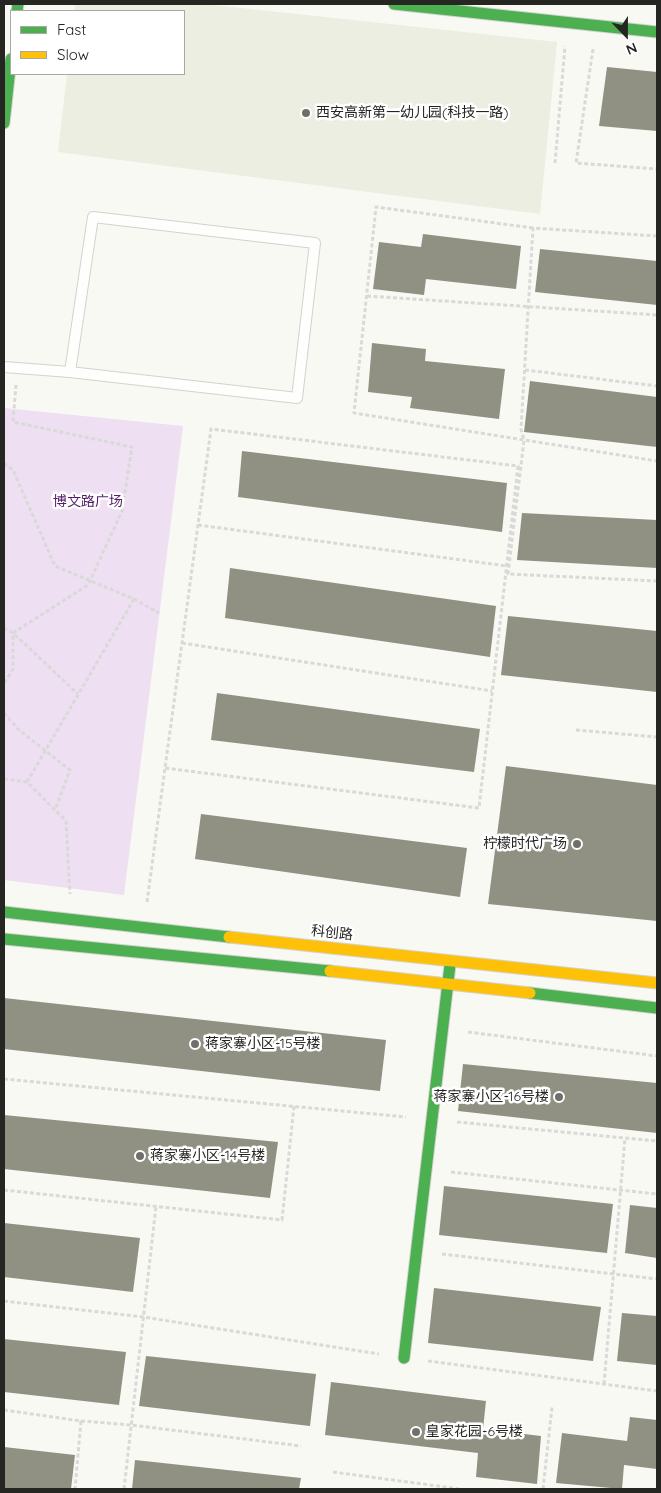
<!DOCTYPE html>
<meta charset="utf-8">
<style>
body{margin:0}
#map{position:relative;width:661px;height:1493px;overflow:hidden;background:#f8f9f3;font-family:Quicksand,sans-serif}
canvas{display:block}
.frame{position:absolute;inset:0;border:5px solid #252622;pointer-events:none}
.legend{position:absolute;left:10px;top:10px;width:175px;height:65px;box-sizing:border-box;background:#fff;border:1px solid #a8a8a7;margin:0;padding:6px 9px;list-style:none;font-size:15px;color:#252622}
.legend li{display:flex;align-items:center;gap:10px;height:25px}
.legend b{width:25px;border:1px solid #a8a8a7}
.north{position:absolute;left:601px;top:10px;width:50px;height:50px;-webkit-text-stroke:4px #fff;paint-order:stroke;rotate:158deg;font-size:14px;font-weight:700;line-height:20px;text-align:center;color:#252622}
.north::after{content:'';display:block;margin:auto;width:18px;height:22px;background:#252622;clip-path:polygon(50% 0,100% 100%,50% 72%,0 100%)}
</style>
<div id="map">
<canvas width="661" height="1493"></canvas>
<div class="frame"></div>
<ul class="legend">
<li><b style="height:6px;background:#4caf50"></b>Fast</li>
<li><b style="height:6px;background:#ffc107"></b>Slow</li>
</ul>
<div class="north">N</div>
</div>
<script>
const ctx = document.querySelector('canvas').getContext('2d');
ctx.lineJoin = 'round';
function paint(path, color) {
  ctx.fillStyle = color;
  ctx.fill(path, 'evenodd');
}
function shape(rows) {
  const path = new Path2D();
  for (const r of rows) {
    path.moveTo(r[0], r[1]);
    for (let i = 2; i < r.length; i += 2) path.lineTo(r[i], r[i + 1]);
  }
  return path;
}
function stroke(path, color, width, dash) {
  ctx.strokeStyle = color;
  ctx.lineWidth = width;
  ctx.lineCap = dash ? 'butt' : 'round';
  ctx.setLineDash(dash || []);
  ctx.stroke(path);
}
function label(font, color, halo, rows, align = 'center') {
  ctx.font = font + ' Quicksand,"Noto Sans SC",sans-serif';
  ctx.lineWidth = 5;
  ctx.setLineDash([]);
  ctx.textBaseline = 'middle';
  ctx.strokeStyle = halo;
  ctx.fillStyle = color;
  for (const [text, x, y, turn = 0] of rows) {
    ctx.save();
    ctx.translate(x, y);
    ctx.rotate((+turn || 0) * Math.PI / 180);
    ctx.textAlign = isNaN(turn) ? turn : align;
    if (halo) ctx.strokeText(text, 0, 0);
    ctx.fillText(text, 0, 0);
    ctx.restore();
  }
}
paint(shape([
 [75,4,204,4,557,42,540,214,58,152,67,74,184,74,184,11,74,11]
]), '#ebeee1');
paint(shape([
 [4,408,183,426,124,895,4,880]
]), '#eedff2');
paint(shape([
 [607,67,657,72,657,131,599,126],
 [423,234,521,246,516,289,426,279,424,295,373,289,379,242,421,247],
 [540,249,657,261,657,305,535,292],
 [372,343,426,349,425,361,505,369,499,419,410,408,412,397,368,392],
 [530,381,657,397,657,447,524,432],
 [242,451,507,483,502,532,238,497],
 [522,513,657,520,657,568,517,560],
 [230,568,496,606,490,657,225,618],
 [508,616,657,631,657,692,501,675],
 [217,693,480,729,474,772,211,740],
 [506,766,657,785,657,921,488,904],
 [201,814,467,848,460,897,195,859],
 [4,998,386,1040,380,1091,4,1049],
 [463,1064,657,1083,657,1133,458,1111],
 [4,1115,278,1142,270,1198,4,1169],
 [444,1186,613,1204,607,1253,439,1235],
 [630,1205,657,1208,657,1258,625,1253],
 [4,1223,140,1238,133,1292,4,1277],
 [434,1288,601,1307,593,1361,428,1343],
 [622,1313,657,1316,657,1365,617,1361],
 [4,1339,126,1352,119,1405,4,1392],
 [146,1356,316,1374,310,1426,139,1406],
 [331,1382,486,1401,483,1429,541,1436,537,1484,476,1477,478,1453,325,1435],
 [630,1417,657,1420,657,1469,624,1465,622,1489,556,1483,562,1433,627,1441],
 [4,1447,75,1455,71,1489,4,1489],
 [135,1460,301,1478,299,1489,132,1489]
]), '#909183');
const lane = shape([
 [4,367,70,372,297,398,315,243,93,217,70,372]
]);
const fast = shape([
 [394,4,657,32],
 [17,11,18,4],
 [4,123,11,59],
 [4,912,229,937],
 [4,939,330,971],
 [530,993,657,1008],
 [404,1358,450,965]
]);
const slow = shape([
 [229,937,657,983],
 [330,971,530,993]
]);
stroke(lane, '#d2d3cf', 12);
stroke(fast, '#d2d3cf', 13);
stroke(slow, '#d2d3cf', 13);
stroke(shape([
 [593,49,576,163,657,169],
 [555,163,565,46],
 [533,228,376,207,354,413,657,461],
 [657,236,533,228,521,429,524,440,508,574,657,581],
 [367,296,657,315],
 [525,370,657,386],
 [16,385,13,422,132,447,122,511,88,585,13,633,78,694],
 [4,463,13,470,55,566,134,599,159,613],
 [198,525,507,566],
 [4,628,13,633,13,669,4,684],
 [182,643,492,691],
 [4,713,19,730,70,770,55,810],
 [576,730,657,737],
 [4,779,27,782,66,821,70,894],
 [27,782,134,599],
 [147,902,165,768,182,643,211,429,518,466,479,808,165,768],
 [468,1032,657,1056],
 [4,1079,406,1117],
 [457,1122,657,1141],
 [451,1172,657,1194],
 [4,1190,282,1220,294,1106],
 [442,1254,657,1279],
 [4,1301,143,1317,379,1354],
 [428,1361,657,1391],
 [604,1384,625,1138],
 [4,1410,81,1421,75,1489],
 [81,1421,131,1425,301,1446],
 [333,1472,460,1489],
 [124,1489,156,1206],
 [543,1489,552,1407]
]), '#d9dad8', 3, [4, 2.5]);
stroke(lane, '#fefefd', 10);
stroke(fast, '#4caf50', 11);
stroke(slow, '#ffc107', 11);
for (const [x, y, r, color] of [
 [306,113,5,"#6f706b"],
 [577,844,5,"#6f706b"],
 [195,1044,5,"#6f706b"],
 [559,1097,5,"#6f706b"],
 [140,1156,5,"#6f706b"],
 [416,1432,5,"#6f706b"]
]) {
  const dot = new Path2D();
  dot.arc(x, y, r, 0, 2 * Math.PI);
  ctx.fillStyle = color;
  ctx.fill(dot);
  stroke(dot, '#fff', 2);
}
label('14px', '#252622', '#fff', [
 ["西安高新第一幼儿园(科技一路)",316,113],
 ["柠檬时代广场",567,844,"right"],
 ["蒋家寨小区-15号楼",205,1044],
 ["蒋家寨小区-16号楼",549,1097,"right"],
 ["蒋家寨小区-14号楼",150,1156],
 ["皇家花园-6号楼",426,1432]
], 'left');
label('14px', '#551d69', '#fff', [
 ["博文路广场",88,502]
]);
label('14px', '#252622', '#fff', [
 ["科创路",332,933,6]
]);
</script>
